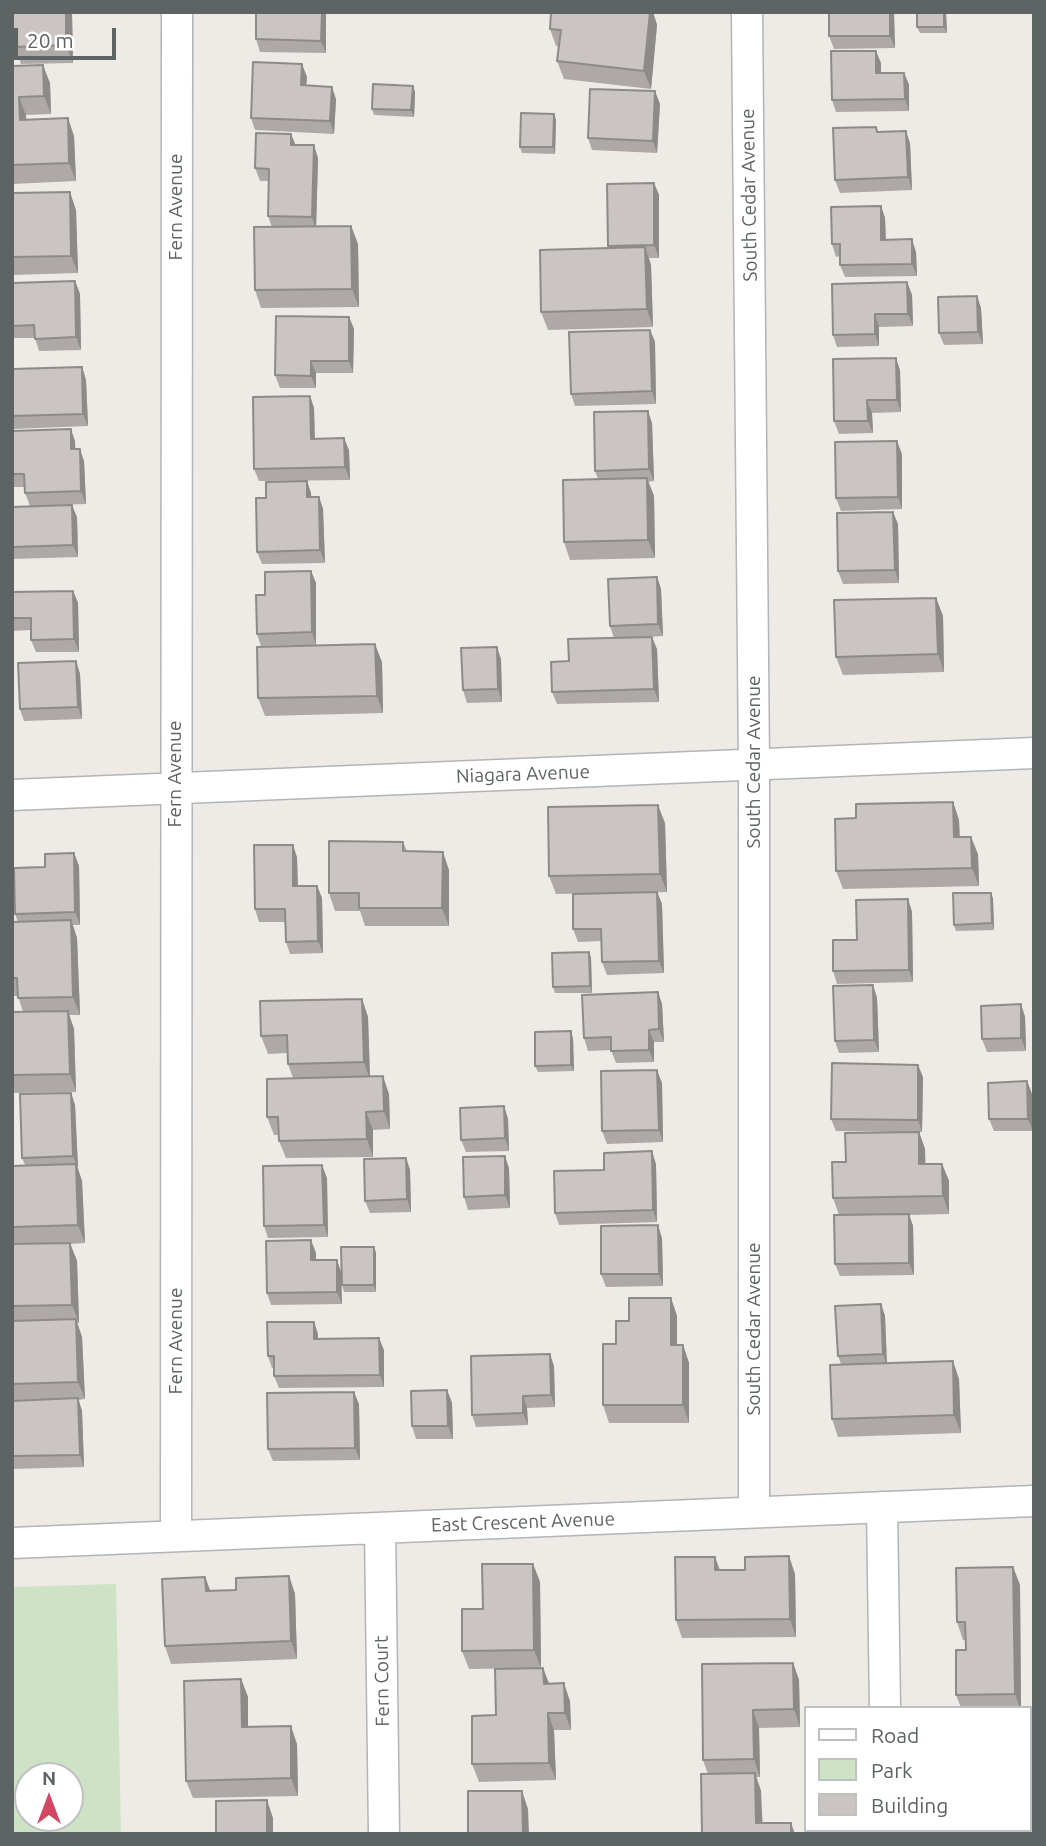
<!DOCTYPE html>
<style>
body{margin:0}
#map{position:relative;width:1046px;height:1846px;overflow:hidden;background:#eeeae6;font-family:Ubuntu,sans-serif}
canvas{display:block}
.frame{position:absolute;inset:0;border:14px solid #5e6364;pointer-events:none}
.legend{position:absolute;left:804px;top:1706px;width:228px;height:126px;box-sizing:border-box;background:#fff;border:2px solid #bfc1c1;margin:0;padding:9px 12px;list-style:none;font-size:21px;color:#5e6364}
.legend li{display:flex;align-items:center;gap:14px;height:35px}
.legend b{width:35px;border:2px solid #bfc1c1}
.north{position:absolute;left:14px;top:1762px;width:70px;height:70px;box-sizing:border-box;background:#fff;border:2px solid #bfc1c1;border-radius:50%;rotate:0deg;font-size:19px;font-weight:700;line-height:28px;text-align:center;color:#5e6364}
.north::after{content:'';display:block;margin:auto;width:24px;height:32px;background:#d44662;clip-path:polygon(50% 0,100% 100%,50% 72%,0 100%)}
.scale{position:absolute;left:14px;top:28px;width:102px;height:32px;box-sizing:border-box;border:4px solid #5e6364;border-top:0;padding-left:9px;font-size:21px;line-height:24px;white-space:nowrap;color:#5e6364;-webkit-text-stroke:5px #fff;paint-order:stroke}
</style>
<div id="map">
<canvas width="1046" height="1846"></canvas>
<div class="frame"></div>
<ul class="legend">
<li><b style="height:9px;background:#fff"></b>Road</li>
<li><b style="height:19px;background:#cee2c6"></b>Park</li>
<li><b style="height:19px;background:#cac5c2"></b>Building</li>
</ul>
<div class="north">N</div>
<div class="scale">20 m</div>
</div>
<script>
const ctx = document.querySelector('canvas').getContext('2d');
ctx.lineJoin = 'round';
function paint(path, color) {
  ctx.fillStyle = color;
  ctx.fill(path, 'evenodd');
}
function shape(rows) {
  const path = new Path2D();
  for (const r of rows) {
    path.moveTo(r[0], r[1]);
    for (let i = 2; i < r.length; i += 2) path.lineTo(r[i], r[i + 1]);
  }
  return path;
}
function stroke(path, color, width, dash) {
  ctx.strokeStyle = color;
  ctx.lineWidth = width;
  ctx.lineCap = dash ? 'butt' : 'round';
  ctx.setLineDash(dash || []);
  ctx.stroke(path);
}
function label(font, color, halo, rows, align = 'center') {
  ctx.font = font + ' Ubuntu,sans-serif';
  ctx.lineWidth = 6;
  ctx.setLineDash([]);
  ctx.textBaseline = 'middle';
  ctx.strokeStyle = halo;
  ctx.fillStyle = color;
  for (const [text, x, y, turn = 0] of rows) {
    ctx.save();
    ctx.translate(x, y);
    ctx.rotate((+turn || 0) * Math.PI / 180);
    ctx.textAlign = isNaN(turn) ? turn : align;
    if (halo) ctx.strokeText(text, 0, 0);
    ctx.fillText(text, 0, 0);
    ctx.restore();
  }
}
paint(shape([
 [116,1584,121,1834,12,1834,12,1587],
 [28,1776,70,1776,70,1818,28,1818]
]), '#cee2c6');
const street = shape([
 [747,12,754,765,754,1512],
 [12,795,1034,753],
 [882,1507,885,1708],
 [380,1528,384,1834],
 [176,1536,177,12],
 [12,1543,1034,1501],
 [886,1830,887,1834]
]);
stroke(street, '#b1b5b6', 33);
stroke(street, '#fff', 30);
paint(shape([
 [12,12,72,12,73,63,21,64,18,55,12,56],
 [326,12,326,53,260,52,256,39],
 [551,12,653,12,657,25,651,89,564,79,557,61,559,47,556,46,550,29],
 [894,12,895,48,834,49,829,36],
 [917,12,946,12,947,33,920,33,917,27],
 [881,63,881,73,904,73,909,85,909,111,836,112,832,100],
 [12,66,50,83,51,114,26,115,26,120,74,136,76,181,12,184],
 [307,77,306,85,336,99,334,134,255,130,251,118],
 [413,86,415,92,414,117,374,115,372,109],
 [660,104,657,153,592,150,588,138],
 [554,114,556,120,555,154,522,153,520,147],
 [878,132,910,143,912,190,840,193,835,180],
 [291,134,295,145,318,158,316,227,351,226,358,244,359,307,261,308,255,290,272,227,268,216,269,181,260,181,255,168],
 [654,183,659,195,659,258,649,258,651,265,653,327,548,330,541,312,609,248,608,246],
 [12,193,76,210,78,273,12,275],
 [881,206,885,218,886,240,916,252,917,276,845,277,840,265,840,256,836,257,832,244],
 [75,281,80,294,81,350,39,351,35,338,12,338,12,283],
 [907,282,912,295,913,326,879,327,879,346,837,347,833,335],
 [977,296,981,308,983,344,944,345,939,333],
 [349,317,354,329,353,373,316,373,316,388,280,388,275,375],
 [650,330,655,342,656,404,575,406,571,394],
 [82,367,86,380,88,426,12,429,12,369],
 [900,370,901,412,872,413,873,433,839,434,834,421],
 [310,396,314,408,315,439,349,450,350,480,259,481,254,469],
 [652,423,654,481,648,482,654,496,655,558,570,560,564,542,598,479,595,471],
 [12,431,75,441,75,449,84,461,86,504,30,506,25,493,25,487,12,487],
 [902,454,902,509,841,511,836,498],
 [307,481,311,493,311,497,319,497,323,509,325,563,262,564,257,552,266,498],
 [12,507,77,517,78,557,12,559],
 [898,524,899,583,843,584,838,571],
 [311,571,316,583,316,645,261,646,257,634,265,595],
 [657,577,661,589,663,636,631,638,657,649,659,702,557,704,552,692,569,661,614,638,610,626],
 [73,591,78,603,79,652,36,652,31,640,31,630,12,631,12,592],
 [936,598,943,616,944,672,843,675,836,657],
 [501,659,502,702,467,703,463,690],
 [76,661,80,674,82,719,24,721,20,709],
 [382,662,383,713,265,716,258,698],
 [953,802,959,820,960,837,978,854,979,886,843,889,836,871,856,818],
 [665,823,667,892,556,894,549,876],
 [403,842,407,851,449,870,449,926,365,926,360,911,335,911,329,893],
 [74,853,79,866,80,925,73,925,77,938,80,1015,69,1015,74,1029,76,1092,12,1093,12,1012,23,1012,18,996,12,996,12,922,18,922,15,914,45,867],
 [297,857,298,886,317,886,322,898,323,953,290,954,286,942,286,922,259,922,255,909],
 [657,892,662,904,664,973,607,975,602,962,601,941,578,942,573,929],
 [991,893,993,899,994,930,956,931,954,925],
 [908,899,912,912,913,982,837,984,833,971,857,940],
 [589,952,591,958,592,993,555,993,553,987],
 [873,985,877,998,879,1052,839,1053,835,1041],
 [658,992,662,1004,664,1042,654,1042,654,1062,616,1063,611,1050,588,1051,584,1038],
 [362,999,368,1017,370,1076,389,1094,390,1129,373,1130,373,1157,286,1158,279,1141,279,1135,274,1135,267,1117,293,1078,288,1064,287,1053,268,1054,261,1036],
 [1021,1004,1025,1017,1026,1051,987,1052,982,1039],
 [573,1038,574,1071,538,1072,535,1066],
 [923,1077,922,1132,919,1132,925,1149,925,1164,942,1164,949,1181,949,1214,909,1215,913,1226,914,1275,840,1276,835,1264,839,1215,833,1198,846,1162,903,1132,836,1131,831,1119],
 [1027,1081,1032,1094,1033,1131,994,1131,989,1119],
 [662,1083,663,1142,607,1144,602,1131],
 [71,1093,75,1105,78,1168,82,1181,85,1243,70,1244,77,1261,79,1323,77,1323,82,1337,85,1399,78,1400,82,1411,84,1467,12,1469,12,1166,25,1165,22,1158],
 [504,1106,508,1119,509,1151,466,1152,461,1140],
 [406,1158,410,1170,411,1212,370,1213,365,1201],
 [656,1164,657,1222,559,1225,555,1213,604,1170],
 [509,1168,510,1208,468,1210,464,1197],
 [327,1178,328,1237,268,1238,264,1226],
 [662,1238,663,1286,606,1287,601,1274],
 [374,1247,376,1253,376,1292,344,1292,342,1285],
 [316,1253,316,1260,337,1260,341,1272,342,1304,271,1305,267,1293],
 [671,1298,677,1316,677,1345,683,1345,689,1363,689,1423,609,1423,603,1405,616,1344,629,1321],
 [881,1304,885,1316,887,1363,959,1379,961,1433,838,1437,832,1419,841,1364,838,1356],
 [314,1322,318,1334,318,1339,384,1350,384,1387,279,1388,274,1376,274,1368,272,1368,268,1356],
 [554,1366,555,1407,527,1408,528,1425,476,1427,472,1415],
 [447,1390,452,1403,453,1439,416,1439,412,1426],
 [359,1404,360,1460,273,1461,268,1449],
 [715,1557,720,1570,745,1570,795,1574,796,1637,682,1638,676,1620],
 [533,1564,540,1582,541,1668,469,1669,462,1651,483,1609],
 [1013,1567,1020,1585,1021,1708,961,1708,956,1695,966,1650,966,1640,963,1640,957,1622],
 [289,1576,295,1594,297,1659,171,1664,165,1646,205,1577,210,1591,236,1590],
 [793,1663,799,1680,800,1727,759,1728,760,1777,756,1777,761,1791,702,1834,708,1774,703,1760],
 [543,1668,549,1684,570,1701,571,1730,554,1730,556,1780,479,1782,472,1764,496,1715],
 [241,1679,248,1697,248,1727,297,1744,298,1796,193,1798,186,1781]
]), '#aea9a7');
paint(shape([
 [66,12,72,12,73,63,66,45],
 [322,12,326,12,326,53,321,41],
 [650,12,653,12,657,25,651,89,644,71],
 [890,12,894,12,895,48,890,36],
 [944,12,946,12,947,33,944,27],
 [876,51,881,63,881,86,876,73],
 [302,64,307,77,305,98,301,85],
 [43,65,50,83,51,114,44,96],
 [904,73,909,85,909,111,905,99],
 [413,86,415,92,414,117,411,110],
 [332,87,336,99,334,134,330,121],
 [655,91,660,104,657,153,653,141],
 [19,97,26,115,27,138,20,120],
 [554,114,556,120,555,154,553,147],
 [68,118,74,136,76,181,69,163],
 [906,131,910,143,912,190,908,177],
 [291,134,296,146,291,145],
 [314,145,318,158,316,230,312,217],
 [654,183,659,195,659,258,654,245],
 [70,192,76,210,78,273,71,256],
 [881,206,885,218,886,252,881,240],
 [351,226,358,244,359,307,352,289],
 [912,239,916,252,917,276,912,264],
 [645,247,651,265,653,327,647,309],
 [75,281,80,294,81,350,76,337],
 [907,282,912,295,913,326,908,314],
 [977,296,981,308,983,344,978,332],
 [875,314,879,327,879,346,875,334],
 [349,317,354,329,353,373,349,361],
 [650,330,655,342,656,404,652,391],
 [896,358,900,370,901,412,897,400],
 [311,361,316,373,316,388,311,376],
 [82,367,86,380,88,426,83,414],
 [310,396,314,408,315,451,311,439],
 [867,400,872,413,873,433,868,421],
 [648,411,652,423,654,481,649,469],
 [71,429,75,441,76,461,71,449],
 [344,438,349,450,350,480,345,467],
 [897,441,902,454,902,509,898,497],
 [80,449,84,461,86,504,81,491],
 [647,478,654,496,655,558,648,540],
 [307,481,311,493,312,509,307,497],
 [319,497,323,509,325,563,320,550],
 [72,505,77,517,78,557,73,545],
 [893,512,898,524,899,583,895,570],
 [311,571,316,583,316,645,312,632],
 [657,577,661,589,663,636,658,624],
 [73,591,78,603,79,652,74,639],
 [936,598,943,616,944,672,938,654],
 [652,637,657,649,659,702,654,689],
 [375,644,382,662,383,713,377,696],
 [497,647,501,659,502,702,498,689],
 [76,661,80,674,82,719,78,707],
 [953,802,959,820,960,855,954,837],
 [658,805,665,823,667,892,660,874],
 [971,837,978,854,979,886,972,868],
 [293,845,297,857,298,898,293,886],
 [443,852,449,870,449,926,442,908],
 [74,853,79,866,80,925,75,912],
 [317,886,322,898,323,953,318,941],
 [657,892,662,904,664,973,659,961],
 [991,893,993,899,994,930,992,923],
 [908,899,912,912,913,982,909,970],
 [71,920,77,938,80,1015,73,997],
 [589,952,591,958,592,993,590,986],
 [873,985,877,998,879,1052,874,1040],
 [658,992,662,1004,664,1042,659,1029],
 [362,999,368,1017,370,1080,364,1062],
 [1021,1004,1025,1017,1026,1051,1021,1038],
 [68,1011,74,1029,76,1092,70,1074],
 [649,1030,654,1042,654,1062,649,1050],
 [571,1031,573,1038,574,1071,571,1065],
 [918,1065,923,1077,922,1132,918,1120],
 [657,1070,662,1083,663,1142,659,1130],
 [383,1076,389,1094,390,1129,384,1111],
 [1027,1081,1032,1094,1033,1131,1028,1119],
 [71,1093,75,1105,78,1168,73,1156],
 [504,1106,508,1119,509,1151,505,1138],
 [366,1112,373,1130,373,1157,367,1139],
 [919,1132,925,1149,926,1182,919,1164],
 [652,1151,656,1164,657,1222,653,1210],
 [505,1156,509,1168,510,1208,505,1195],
 [406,1158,410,1170,411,1212,407,1199],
 [76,1164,82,1181,85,1243,78,1225],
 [942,1164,949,1181,949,1214,943,1196],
 [322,1165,327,1178,328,1237,324,1225],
 [909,1214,913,1226,914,1275,909,1263],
 [658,1225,662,1238,663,1286,659,1274],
 [311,1240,316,1253,316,1272,311,1260],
 [70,1243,77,1261,79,1323,72,1305],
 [374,1247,376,1253,376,1292,374,1285],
 [337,1260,341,1272,342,1304,337,1292],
 [671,1298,677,1316,677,1363,671,1345],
 [881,1304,885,1316,887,1367,883,1354],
 [76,1319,82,1337,85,1399,78,1382],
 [314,1322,318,1334,318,1351,314,1339],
 [379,1338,384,1350,384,1387,380,1375],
 [683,1345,689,1363,689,1423,683,1405],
 [550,1354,554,1366,555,1407,551,1395],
 [953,1361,959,1379,961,1433,954,1415],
 [447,1390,452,1403,453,1439,448,1426],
 [354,1392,359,1404,360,1460,355,1448],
 [523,1396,527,1408,528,1425,523,1413],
 [78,1398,82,1411,84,1467,80,1455],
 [789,1556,795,1574,796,1637,790,1619],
 [715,1557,721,1575,715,1570],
 [533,1564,540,1582,541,1668,534,1650],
 [1013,1567,1020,1585,1021,1708,1020,1708,1015,1694],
 [289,1576,295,1594,297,1659,291,1641],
 [205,1577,212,1595,206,1591],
 [793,1663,799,1680,800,1727,794,1709],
 [543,1668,550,1686,544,1684],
 [241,1679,248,1697,248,1745,242,1727],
 [564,1683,570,1701,571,1730,565,1713],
 [753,1710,759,1728,760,1777,754,1759],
 [548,1713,554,1730,556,1780,549,1763],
 [291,1726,297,1744,298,1796,291,1778],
 [755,1773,761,1791,763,1834,756,1823],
 [522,1791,528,1809,529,1834,523,1834],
 [267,1800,273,1818,273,1834,267,1834],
 [791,1823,795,1834,791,1834]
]), '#8d8a88');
const building = shape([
 [12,12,66,12,66,45,15,47,15,38,12,38,12,12],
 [256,12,322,12,321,41,256,39,256,12],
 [551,12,650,12,644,71,557,61,561,30,550,29,551,12],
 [829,12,890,12,890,36,829,36,829,12],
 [917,12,944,12,944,27,917,27,917,12],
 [831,51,876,51,876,73,904,73,905,99,832,100,831,51],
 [253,62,302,64,301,85,332,87,330,121,251,118,253,62],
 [43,65,44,96,19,97,20,120,68,118,69,163,12,165,12,66,43,65],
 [373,84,413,86,411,110,372,109,373,84],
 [590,89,655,91,653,141,588,138,590,89],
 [521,113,554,114,553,147,520,147,521,113],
 [876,127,877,132,906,131,908,177,835,180,833,128,876,127],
 [256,133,291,134,291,145,314,145,312,217,268,216,269,169,255,168,256,133],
 [654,183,654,245,608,246,607,184,654,183],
 [70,192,71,256,12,257,12,193,70,192],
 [881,206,881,240,912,239,912,264,840,265,840,244,832,244,831,207,881,206],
 [351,226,352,289,255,290,254,227,351,226],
 [645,247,647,309,541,312,540,250,645,247],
 [75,281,76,337,35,339,34,325,12,326,12,283,75,281],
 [907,282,908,314,875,314,875,334,833,335,832,284,907,282],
 [977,296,978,332,939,333,938,297,977,296],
 [276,316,349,317,349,361,311,361,311,376,275,375,276,316],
 [650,330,652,391,571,394,569,332,650,330],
 [896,358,897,400,867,400,868,421,834,421,833,359,896,358],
 [82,367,83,414,12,416,12,369,82,367],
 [310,396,311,439,344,438,345,467,254,469,253,397,310,396],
 [648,411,649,469,595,471,594,412,648,411],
 [71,429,71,449,80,449,81,491,25,493,24,474,12,474,12,431,71,429],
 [897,441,898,497,836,498,835,442,897,441],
 [647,478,648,540,564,542,563,480,647,478],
 [307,481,307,497,319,497,320,550,257,552,256,498,266,498,266,482,307,481],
 [72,505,73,545,12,547,12,507,72,505],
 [893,512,895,570,838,571,837,513,893,512],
 [311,571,312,632,257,634,256,595,265,595,265,572,311,571],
 [657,577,658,624,610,626,608,579,657,577],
 [73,591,74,639,31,640,31,618,12,618,12,592,73,591],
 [936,598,938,654,836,657,834,600,936,598],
 [652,637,654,689,552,692,551,662,569,661,568,639,652,637],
 [375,644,377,696,258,698,257,647,375,644],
 [497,647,498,689,463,690,461,648,497,647],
 [76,661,78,707,20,709,18,663,76,661],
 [953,802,954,837,971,837,972,868,836,871,835,819,856,818,856,804,953,802],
 [658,805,660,874,549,876,548,807,658,805],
 [329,841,403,842,403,851,443,852,442,908,359,908,359,893,329,893,329,841],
 [254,845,293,845,293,886,317,886,318,941,286,942,285,909,255,909,254,845],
 [74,853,75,912,15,914,14,868,45,867,45,854,74,853],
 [657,892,659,961,602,962,601,929,573,929,573,894,657,892],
 [953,893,991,893,992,923,954,925,953,893],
 [908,899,909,970,833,971,833,940,857,940,856,900,908,899],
 [71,920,73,997,18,998,17,978,12,978,12,922,71,920],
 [589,952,590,986,553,987,552,953,589,952],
 [873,985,874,1040,835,1041,833,986,873,985],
 [658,992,659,1029,649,1030,649,1050,611,1051,611,1037,584,1038,582,995,658,992],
 [362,999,364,1062,288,1064,287,1035,261,1036,260,1001,362,999],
 [1021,1004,1021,1038,982,1039,981,1006,1021,1004],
 [68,1011,70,1074,12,1075,12,1012,68,1011],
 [571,1031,571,1065,535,1066,535,1032,571,1031],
 [832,1063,918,1065,918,1120,831,1119,832,1063],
 [657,1070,659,1130,602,1131,601,1071,657,1070],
 [383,1076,384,1111,366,1112,367,1139,279,1141,278,1117,267,1117,267,1079,383,1076],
 [1027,1081,1028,1119,989,1119,988,1083,1027,1081],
 [71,1093,73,1156,22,1158,20,1094,71,1093],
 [504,1106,505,1138,461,1140,460,1108,504,1106],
 [919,1132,919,1164,942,1164,943,1196,833,1198,832,1162,846,1162,845,1133,919,1132],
 [652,1151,653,1210,555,1213,554,1171,604,1170,604,1153,652,1151],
 [505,1156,505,1195,464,1197,463,1157,505,1156],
 [406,1158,407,1199,365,1201,364,1159,406,1158],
 [76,1164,78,1225,12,1227,12,1166,76,1164],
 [322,1165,324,1225,264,1226,263,1166,322,1165],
 [909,1214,909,1263,835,1264,834,1215,909,1214],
 [658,1225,659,1274,601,1274,601,1226,658,1225],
 [311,1240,311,1260,337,1260,337,1292,267,1293,266,1241,311,1240],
 [70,1243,72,1305,12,1306,12,1244,70,1243],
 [341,1247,374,1247,374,1285,342,1285,341,1247],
 [629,1298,671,1298,671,1345,683,1345,683,1405,603,1405,603,1344,616,1344,616,1321,629,1321,629,1298],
 [881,1304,883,1354,838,1356,835,1306,881,1304],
 [76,1319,78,1382,12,1384,12,1321,76,1319],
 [267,1322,314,1322,314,1339,379,1338,380,1375,274,1376,274,1356,268,1356,267,1322],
 [550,1354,551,1395,523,1396,523,1413,472,1415,471,1356,550,1354],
 [953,1361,954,1415,832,1419,830,1365,953,1361],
 [447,1390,448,1426,412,1426,411,1391,447,1390],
 [354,1392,355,1448,268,1449,267,1393,354,1392],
 [78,1398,80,1455,12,1456,12,1401,78,1398],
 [789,1556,790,1619,676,1620,675,1557,715,1557,715,1570,745,1570,745,1557,789,1556],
 [482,1564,533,1564,534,1650,462,1651,462,1609,483,1609,482,1564],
 [1013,1567,1015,1694,956,1695,956,1650,966,1650,965,1622,957,1622,956,1568,1013,1567],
 [289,1576,291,1641,165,1646,162,1579,205,1577,206,1591,236,1590,236,1578,289,1576],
 [793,1663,794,1709,753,1710,754,1759,703,1760,702,1664,793,1663],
 [543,1668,544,1684,564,1683,565,1713,548,1713,549,1763,472,1764,472,1716,496,1715,495,1669,543,1668],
 [241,1679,242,1727,291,1726,291,1778,186,1781,184,1681,241,1679],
 [1030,1754,1034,1754,1034,1834,966,1834,966,1830,1030,1830,1030,1754],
 [755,1773,756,1823,791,1823,791,1834,702,1834,701,1774,755,1773],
 [468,1791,522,1791,523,1834,468,1834,468,1791],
 [267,1800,267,1834,216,1834,216,1801,267,1800]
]);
paint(building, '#cac5c2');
stroke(building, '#8d8a88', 2);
label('19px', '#5e6364', '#fff', [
 ["South Cedar Avenue",749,195,-91],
 ["Fern Avenue",176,207,-90],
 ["South Cedar Avenue",754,762,-90],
 ["Fern Avenue",175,774,-90],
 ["Niagara Avenue",523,774,-2],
 ["South Cedar Avenue",754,1329,-90],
 ["Fern Avenue",176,1341,-90],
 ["East Crescent Avenue",523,1522,-2],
 ["Fern Court",382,1681,-91]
]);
</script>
